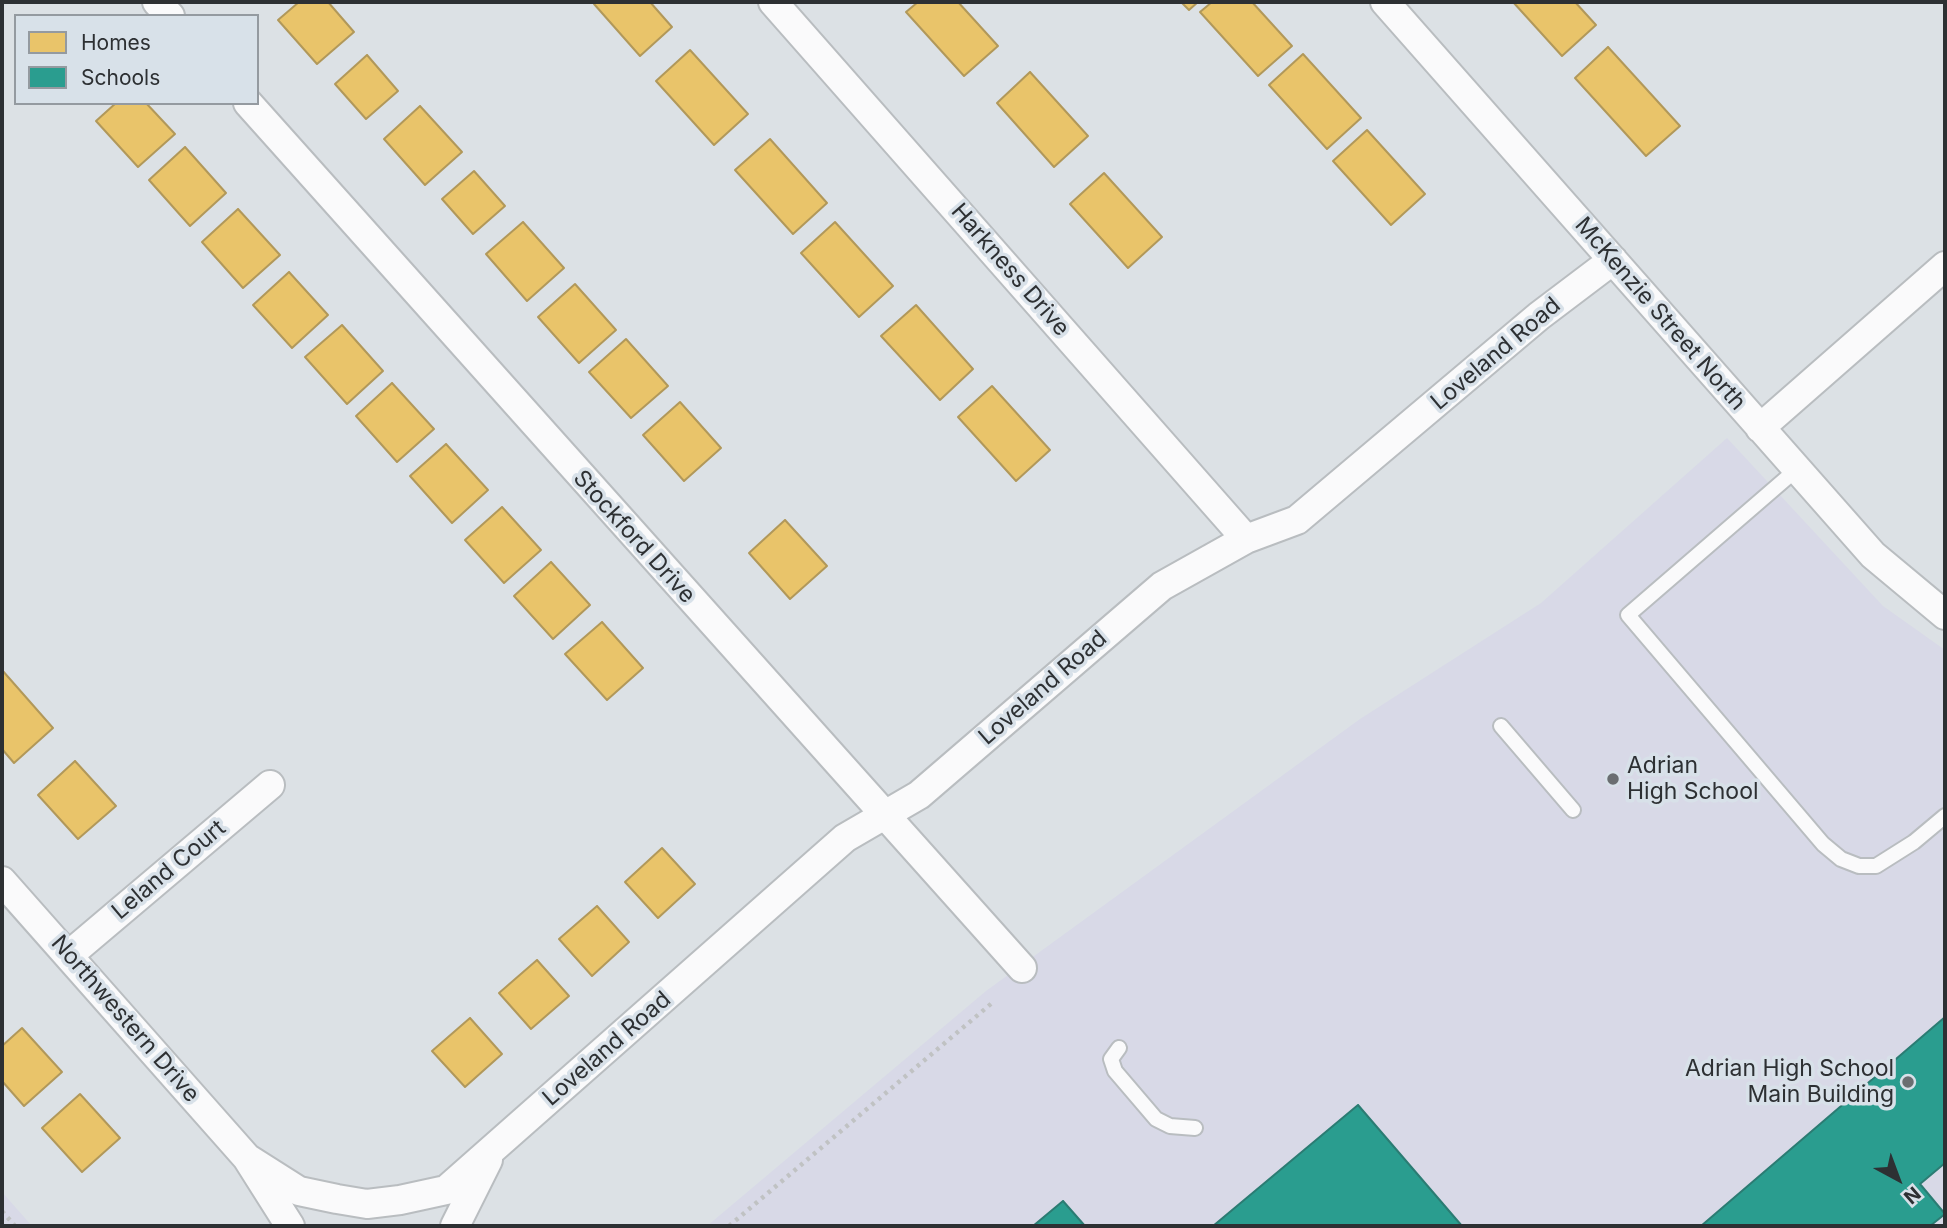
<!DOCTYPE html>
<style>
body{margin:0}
#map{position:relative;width:1947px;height:1228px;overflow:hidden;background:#dce1e5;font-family:Inter,sans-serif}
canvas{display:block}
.frame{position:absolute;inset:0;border:4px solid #2d3033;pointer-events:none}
.legend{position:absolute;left:14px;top:14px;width:245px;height:91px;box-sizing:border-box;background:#d8e1e9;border:2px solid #949aa0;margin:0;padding:9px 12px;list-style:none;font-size:21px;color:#2d3033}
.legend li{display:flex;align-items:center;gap:14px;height:35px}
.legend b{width:35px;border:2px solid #949aa0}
.north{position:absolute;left:1863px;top:1144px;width:70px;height:70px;-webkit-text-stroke:5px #d8e1e9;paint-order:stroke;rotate:139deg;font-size:19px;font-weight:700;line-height:28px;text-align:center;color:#2d3033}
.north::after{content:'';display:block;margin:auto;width:24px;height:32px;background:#2d3033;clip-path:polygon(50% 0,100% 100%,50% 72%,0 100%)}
</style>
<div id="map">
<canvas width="1947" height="1228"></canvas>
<div class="frame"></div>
<ul class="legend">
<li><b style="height:19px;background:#e9c46a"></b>Homes</li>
<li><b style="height:19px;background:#2a9d8f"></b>Schools</li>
</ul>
<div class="north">N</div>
</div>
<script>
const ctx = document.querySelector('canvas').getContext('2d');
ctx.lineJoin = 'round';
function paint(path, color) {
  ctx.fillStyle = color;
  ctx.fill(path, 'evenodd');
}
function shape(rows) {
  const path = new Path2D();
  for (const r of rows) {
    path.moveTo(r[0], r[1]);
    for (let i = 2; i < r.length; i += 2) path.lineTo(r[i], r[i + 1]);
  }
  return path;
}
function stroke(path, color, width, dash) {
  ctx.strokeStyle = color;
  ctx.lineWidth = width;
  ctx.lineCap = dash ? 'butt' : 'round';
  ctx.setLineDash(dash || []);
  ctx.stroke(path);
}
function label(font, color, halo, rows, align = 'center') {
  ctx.font = font + ' Inter,sans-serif';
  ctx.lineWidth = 7;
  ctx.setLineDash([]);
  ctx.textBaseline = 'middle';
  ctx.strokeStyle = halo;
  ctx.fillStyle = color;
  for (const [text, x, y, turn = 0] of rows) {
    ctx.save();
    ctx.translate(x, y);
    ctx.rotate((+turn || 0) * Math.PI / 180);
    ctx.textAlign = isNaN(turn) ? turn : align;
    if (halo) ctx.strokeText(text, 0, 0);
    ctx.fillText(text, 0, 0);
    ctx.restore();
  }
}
paint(shape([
 [1727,438,1883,606,1945,650,1945,1226,707,1226,986,991,1360,719,1541,603],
 [2,1192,32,1226,2,1226]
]), '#d8d9e7');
const homes = shape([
 [299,2,328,2,354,32,317,64,278,20,299,2],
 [597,2,650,2,672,27,640,56,594,4,597,2],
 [918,2,958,2,998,46,964,76,906,12,918,2],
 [1181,2,1198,2,1189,10,1181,2],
 [1212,2,1252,2,1292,46,1258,76,1200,12,1212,2],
 [1513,2,1575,2,1596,25,1562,56,1513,2],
 [1608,47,1680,126,1646,156,1575,78,1608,47],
 [690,50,748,114,714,145,656,81,690,50],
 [1303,54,1361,118,1327,149,1269,85,1303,54],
 [367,55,398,91,366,119,335,84,367,55],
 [1030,72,1088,136,1054,167,997,103,1030,72],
 [116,103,146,103,175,134,138,167,96,121,116,103],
 [420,106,462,152,425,185,384,139,420,106],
 [1367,130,1425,194,1391,225,1333,161,1367,130],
 [770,139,827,203,793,234,735,170,770,139],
 [185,147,226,193,190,226,149,180,185,147],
 [474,171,505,206,473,234,442,199,474,171],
 [1104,173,1162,237,1128,268,1070,204,1104,173],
 [238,209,280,255,243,288,202,242,238,209],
 [523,222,564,268,527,301,486,254,523,222],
 [835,222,893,286,859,317,801,253,835,222],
 [289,272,328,315,292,348,253,305,289,272],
 [575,284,616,330,579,363,538,317,575,284],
 [916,305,973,369,940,400,881,336,916,305],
 [342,325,383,371,347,404,305,357,342,325],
 [626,339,668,386,631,418,589,372,626,339],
 [392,383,434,429,397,462,356,416,392,383],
 [992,386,1050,450,1016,481,958,417,992,386],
 [680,402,721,448,684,481,643,435,680,402],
 [446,444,488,490,452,523,410,476,446,444],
 [502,507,541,550,504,583,465,540,502,507],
 [785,520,827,566,790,599,749,553,785,520],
 [551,562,590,605,553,639,514,596,551,562],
 [602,622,643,668,607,700,565,654,602,622],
 [2,670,53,728,14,763,2,749,2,670],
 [75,761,116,806,78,839,38,795,75,761],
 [662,848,695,884,658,918,625,882,662,848],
 [597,906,629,942,592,976,559,939,597,906],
 [537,960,569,996,531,1029,499,993,537,960],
 [470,1018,502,1054,465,1087,432,1051,470,1018],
 [22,1028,62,1072,24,1106,2,1081,2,1046,22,1028],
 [80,1094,120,1138,82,1172,42,1128,80,1094]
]);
paint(homes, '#e9c46a');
stroke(homes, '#b1985a', 2);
const schools = shape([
 [1945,1017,1945,1163,1920,1184,1945,1214,1930,1226,1701,1226,1945,1017],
 [1358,1105,1462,1226,1213,1226,1358,1105],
 [1063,1201,1085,1226,1033,1226,1063,1201]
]);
paint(schools, '#2a9d8f');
stroke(schools, '#2b7c73', 2);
const lane = shape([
 [1797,469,1628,615,1823,844,1841,859,1859,866,1876,866,1914,842,1945,816],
 [1501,726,1573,810],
 [1119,1048,1111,1059,1115,1071,1156,1119,1170,1126,1195,1128]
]);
const street = shape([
 [157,2,170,16],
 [773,2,1246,539],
 [1385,2,1873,555,1945,615],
 [248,103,1022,968],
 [1760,428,1945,266],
 [2,881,247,1158,290,1226],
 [69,955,270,785],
 [247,1158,299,1191,337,1199,367,1204,400,1200,446,1190,845,838,919,795,1162,586,1246,539,1297,520,1539,316,1613,260],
 [455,1226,488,1160]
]);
stroke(lane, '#b9bdc0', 18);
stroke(street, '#b9bdc0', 32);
stroke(shape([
 [2,1211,15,1226],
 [729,1226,992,1003]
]), '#c0c2c3', 4.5, [3.5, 5]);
stroke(lane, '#fafafb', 14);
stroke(street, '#fafafb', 28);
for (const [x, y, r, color] of [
 [1613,779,7,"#6a6e71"],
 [1908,1082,7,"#6a6e71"]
]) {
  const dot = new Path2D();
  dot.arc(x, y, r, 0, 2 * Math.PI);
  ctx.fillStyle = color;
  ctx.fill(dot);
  stroke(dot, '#d8e1e9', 2.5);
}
label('23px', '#2d3033', '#d8e1e9', [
 ["Harkness Drive",1010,270,49],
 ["McKenzie Street North",1660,314,49],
 ["Loveland Road",1496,354,-40],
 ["Stockford Drive",634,537,48],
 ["Loveland Road",1043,688,-41],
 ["Leland Court",169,870,-40],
 ["Northwestern Drive",125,1019,49],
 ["Loveland Road",607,1049,-41]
]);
label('23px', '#2d3033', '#d8e1e9', [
 ["Adrian",1627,766],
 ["High School",1627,792],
 ["Adrian High School",1894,1069,"right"],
 ["Main Building",1894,1095,"right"]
], 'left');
</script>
